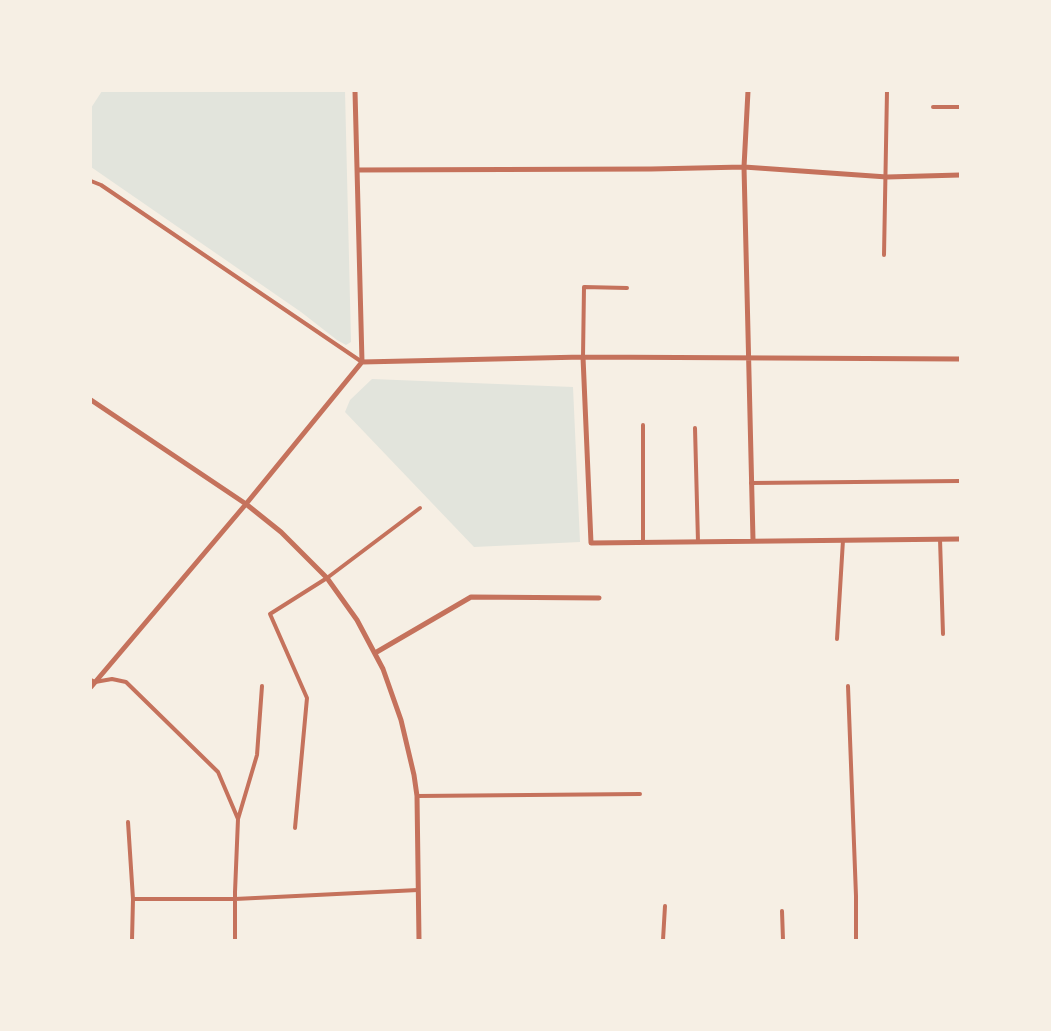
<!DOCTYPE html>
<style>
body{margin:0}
#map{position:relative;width:1051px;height:1031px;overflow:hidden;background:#f6efe4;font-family:Cabin,sans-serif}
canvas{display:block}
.frame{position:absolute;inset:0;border:92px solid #f6efe4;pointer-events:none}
</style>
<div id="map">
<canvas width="1051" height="1031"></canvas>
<div class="frame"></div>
</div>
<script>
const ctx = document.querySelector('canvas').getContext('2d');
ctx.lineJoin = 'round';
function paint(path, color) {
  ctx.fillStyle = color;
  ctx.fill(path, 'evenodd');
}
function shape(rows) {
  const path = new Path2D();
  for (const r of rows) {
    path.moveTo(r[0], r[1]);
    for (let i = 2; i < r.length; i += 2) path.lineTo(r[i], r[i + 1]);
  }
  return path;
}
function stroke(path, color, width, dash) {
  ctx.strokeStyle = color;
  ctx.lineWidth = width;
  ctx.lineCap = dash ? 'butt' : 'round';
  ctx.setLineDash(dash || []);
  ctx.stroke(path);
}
paint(shape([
 [102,91,345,91,351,342,346,345,337,340,301,312,91,167,91,108],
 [372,379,573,387,580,542,474,547,345,412,350,400]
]), '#e2e4dc');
stroke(shape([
 [933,107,960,107],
 [91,181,101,185,362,362],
 [884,255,887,91],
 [583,357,584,287,627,288],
 [643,425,643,542],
 [695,428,698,542],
 [751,483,960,481],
 [940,539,943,634],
 [837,639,843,540],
 [91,680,95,682,112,679,126,682,218,772,238,819,235,892,235,940],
 [848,686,856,896,856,940],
 [417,796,640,794],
 [238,819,257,755,262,686],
 [128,822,133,899,235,899,418,890],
 [295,828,307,698,270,614,327,578,420,508],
 [782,911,783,940],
 [132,940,133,899],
 [663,940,665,906]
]), '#c5725c', 4);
stroke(shape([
 [355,91,362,362],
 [748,91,744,167,753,540],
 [357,170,651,169,744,167,887,177,960,175],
 [583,357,591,543,960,539],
 [91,400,246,504,281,532,327,578,357,620,383,669,401,720,414,775,417,796,419,940],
 [375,653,471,597,599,598],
 [91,687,246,504,362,362,583,357,960,359]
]), '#c5725c', 5);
</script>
